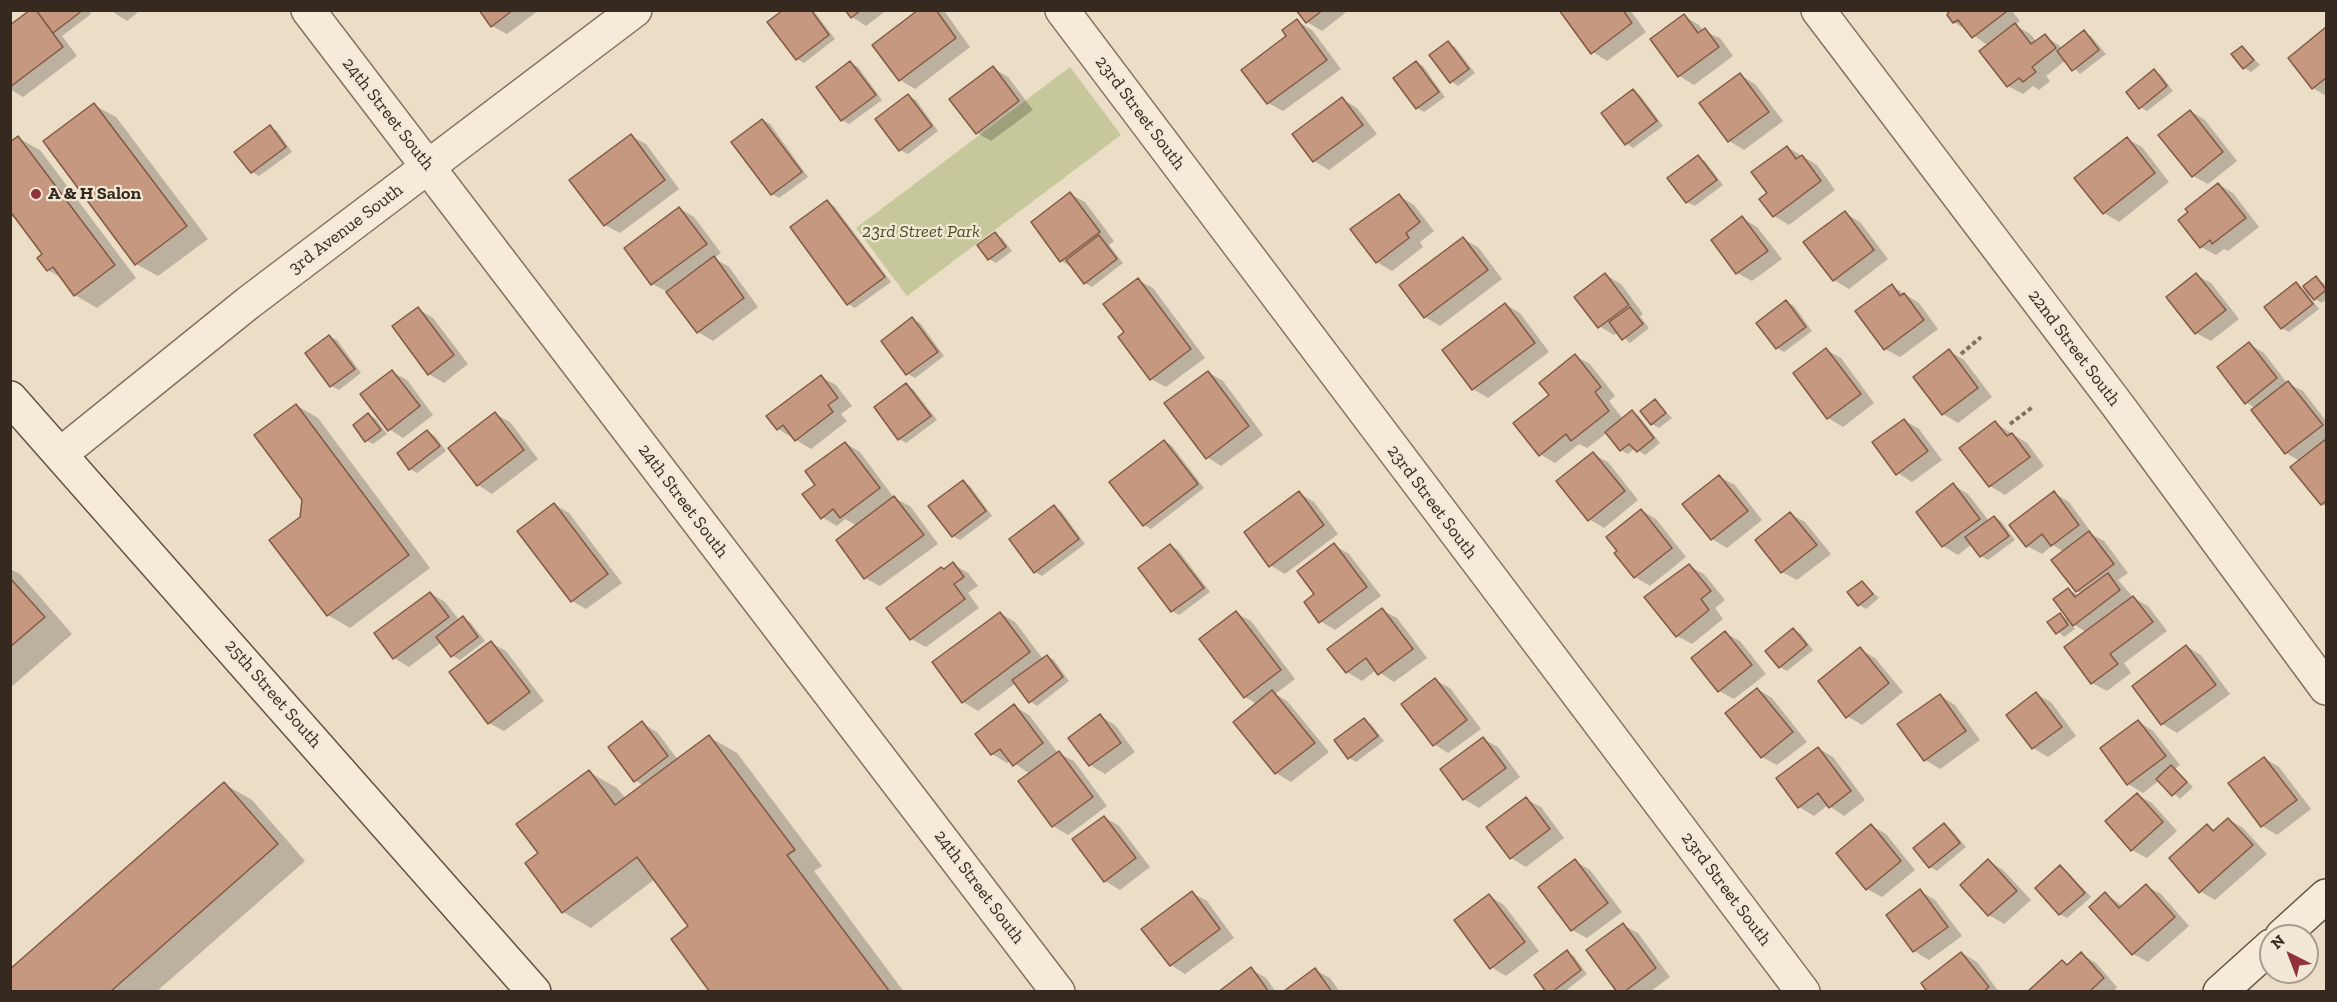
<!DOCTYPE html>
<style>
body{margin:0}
#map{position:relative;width:2337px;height:1002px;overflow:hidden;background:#ebddc6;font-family:"Zilla Slab",serif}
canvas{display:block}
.frame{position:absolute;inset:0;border:12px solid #362920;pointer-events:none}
.north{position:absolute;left:2259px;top:924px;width:60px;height:60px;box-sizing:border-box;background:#f3e8d5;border:2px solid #a79c8d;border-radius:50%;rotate:318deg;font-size:16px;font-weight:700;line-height:24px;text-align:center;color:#362920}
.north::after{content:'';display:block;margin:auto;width:21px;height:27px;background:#8f3239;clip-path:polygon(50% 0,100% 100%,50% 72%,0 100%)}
</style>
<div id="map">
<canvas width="2337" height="1002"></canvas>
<div class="frame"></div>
<div class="north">N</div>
</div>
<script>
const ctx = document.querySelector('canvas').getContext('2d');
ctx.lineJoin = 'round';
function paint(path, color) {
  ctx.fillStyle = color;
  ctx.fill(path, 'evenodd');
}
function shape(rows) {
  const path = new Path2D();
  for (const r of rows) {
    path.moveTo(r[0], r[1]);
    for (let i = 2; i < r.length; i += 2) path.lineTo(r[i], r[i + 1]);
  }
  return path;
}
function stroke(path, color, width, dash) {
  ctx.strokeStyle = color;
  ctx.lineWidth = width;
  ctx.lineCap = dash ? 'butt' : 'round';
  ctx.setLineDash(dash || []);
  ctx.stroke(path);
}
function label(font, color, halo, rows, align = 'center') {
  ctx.font = font + ' "Zilla Slab",serif';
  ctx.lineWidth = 4.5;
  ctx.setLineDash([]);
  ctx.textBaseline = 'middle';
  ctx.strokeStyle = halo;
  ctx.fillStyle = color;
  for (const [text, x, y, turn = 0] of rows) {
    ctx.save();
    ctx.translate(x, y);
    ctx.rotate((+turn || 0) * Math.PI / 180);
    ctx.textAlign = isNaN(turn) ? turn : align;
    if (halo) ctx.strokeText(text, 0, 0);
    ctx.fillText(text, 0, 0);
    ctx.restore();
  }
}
paint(shape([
 [1070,67,1121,135,907,296,856,228]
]), '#c6c89b');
paint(shape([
 [32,10,89,10,91,14,62,36,77,56,23,97,10,89,10,27],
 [110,10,141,10,127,21],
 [481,10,539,10,507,34,492,26],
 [785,10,813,10,835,39,804,63,797,59],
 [847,10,887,10,866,26,852,17],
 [920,10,945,12,970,47,915,89,900,80],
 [1298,10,1349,10,1322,31,1307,22],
 [1561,10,1630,10,1646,32,1607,61,1593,52],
 [1952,10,2011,10,2020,21,2015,25,2030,34,2037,42,2045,36,2063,48,2084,32,2091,36,2106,54,2080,74,2066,60,2046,76,2050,81,2039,90,2033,86,2023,94,2008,86,1989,46,1954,22,1949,15],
 [1684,16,1699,25,1703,31,1720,38,1733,56,1694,85,1679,76,1652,40],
 [1297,21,1312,30,1341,69,1283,111,1268,103,1289,37],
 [2326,29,2326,96,2313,88,2290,59],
 [1448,43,1455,47,1475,73,1458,86,1451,81],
 [2243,48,2260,65,2251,72,2244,68],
 [1416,62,1423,66,1445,97,1424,112,1417,108],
 [850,63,858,67,882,100,849,124,842,120],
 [993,68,1008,77,1033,110,991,141,977,133],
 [2154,71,2161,75,2173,91,2147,111,2140,107],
 [1740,75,1755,84,1783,121,1744,150,1729,141,1702,103],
 [1633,91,1640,95,1663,126,1633,148,1626,143],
 [908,96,916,100,938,131,908,154,900,150,877,119],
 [1342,99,1357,108,1377,134,1329,170,1314,161],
 [94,105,116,117,208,239,158,276,136,264],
 [2190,111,2205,120,2237,161,2208,184,2193,176],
 [763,120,770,124,808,177,779,198,772,194,733,142],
 [270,127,277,131,292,152,259,176,252,172],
 [631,136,646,144,679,189,620,233,605,225],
 [18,138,40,150,136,278,97,308,75,295,62,278,48,270,44,254,20,221,10,216,10,143],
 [2127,139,2142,147,2169,182,2119,222,2104,213],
 [1787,147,1817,165,1835,190,1789,225,1774,216,1769,193],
 [1698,157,1705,161,1723,185,1695,206,1687,202,1669,178],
 [2218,184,2233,193,2259,227,2228,251,2224,249,2216,255,2201,247],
 [1070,194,1085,202,1114,241,1109,245,1123,263,1092,287,1085,283,1074,268,1061,261],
 [1399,196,1414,205,1434,231,1420,242,1423,247,1392,271,1377,262],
 [827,202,834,206,891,282,855,308,848,304],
 [679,208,694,217,721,253,714,258,729,267,758,307,713,341,698,332,668,292,652,284,626,248],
 [1845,213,1860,222,1888,259,1849,289,1834,280],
 [1742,218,1757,227,1782,259,1752,281,1737,273],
 [995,234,1002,238,1012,251,996,263,989,259],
 [1463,239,1478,247,1502,279,1440,326,1425,317,1401,285],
 [1606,275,1621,284,1643,314,1640,316,1649,328,1630,343,1618,332,1614,335,1599,326],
 [2196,275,2211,283,2239,319,2211,341,2196,333],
 [2317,278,2326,285,2326,299,2322,303,2309,296,2319,309,2289,332,2282,328,2296,284,2309,292],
 [1138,280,1153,288,1205,358,1166,387,1151,379,1126,332],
 [1892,286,1919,303,1938,329,1900,357,1885,349],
 [1787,302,1794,306,1812,331,1784,352,1777,348],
 [1505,304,1520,313,1549,352,1488,398,1473,389],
 [418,309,433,318,468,364,444,383,429,374,394,327],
 [912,319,920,323,944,356,915,378,908,374,883,341],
 [329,336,337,340,361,373,339,390,331,386,307,353],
 [2249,344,2264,353,2287,383,2303,391,2326,421,2326,507,2322,504,2300,461,2286,453,2253,410,2255,408,2246,402],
 [1826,350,1841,358,1874,403,1843,427,1828,418],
 [1949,351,1964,360,1992,397,1958,423,1943,414],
 [1575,356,1590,364,1615,396,1609,401,1623,419,1632,412,1639,416,1660,443,1645,455,1635,448,1628,454,1621,450,1607,433,1587,448,1579,444,1555,463,1540,454,1551,395],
 [392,372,407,380,433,415,403,438,389,429],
 [1208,372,1223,381,1263,435,1221,466,1207,457],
 [821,377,836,385,852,406,841,414,847,421,811,449,778,429],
 [906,385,913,389,937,420,906,443,899,439],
 [1655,401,1672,418,1659,428,1652,424],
 [296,405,318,418,430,568,350,628,328,615,304,500],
 [495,414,510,422,538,459,492,494,478,485],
 [369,415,376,419,387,434,373,444,366,440],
 [1904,420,1919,429,1942,460,1912,482,1898,473],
 [1995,423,2027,443,2044,466,2005,495,1990,486,1961,448],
 [427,432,435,436,446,451,417,473,410,469],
 [1165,441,1172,446,1204,488,1151,529,1144,525],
 [845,443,860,452,894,498,910,506,938,544,880,586,865,578,857,526,845,519,837,526,822,517,817,485],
 [1593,454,1608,462,1638,500,1604,528,1589,519],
 [1720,477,1735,485,1762,520,1727,548,1712,539],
 [963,482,970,486,992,516,960,540,953,536],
 [1953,485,1968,494,1989,521,1994,517,2001,521,2015,540,1988,560,1981,556,1972,544,1958,555,1943,546,1918,512],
 [1299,493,1314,502,1338,534,1285,574,1270,565],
 [2054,493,2069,502,2093,535,2104,541,2128,573,2118,580,2134,598,2148,606,2167,631,2124,663,2131,673,2107,691,2092,683,2086,632,2070,622,2075,629,2064,637,2049,623,2060,615,2071,621,2068,589,2079,596,2082,594,2077,591,2064,552,2053,545,2042,554,2027,546],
 [554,504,569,513,622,583,586,609,572,601],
 [1054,507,1061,511,1085,544,1042,576,1035,572,1011,539],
 [1641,510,1656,519,1686,557,1650,586,1635,577],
 [1790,514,1805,522,1831,554,1797,580,1782,572],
 [1334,545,1349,554,1381,596,1335,630,1320,621,1316,595],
 [1171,546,1178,550,1210,592,1179,615,1172,611],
 [953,564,968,573,978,586,968,593,979,608,926,647,911,639,945,570],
 [1689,566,1704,574,1725,600,1715,608,1723,619,1692,644,1677,636,1646,597],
 [10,569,20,574,72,634,10,688],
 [1862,582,1879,598,1866,609,1859,605],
 [430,593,445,602,460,621,463,618,470,622,485,641,460,660,453,656,442,642,409,667,394,658],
 [1382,610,1397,618,1427,658,1394,682,1376,670,1362,681,1347,672],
 [1000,613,1015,622,1043,659,1047,656,1054,660,1069,681,1037,706,1030,701,1016,683,978,711,963,702,934,663],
 [1236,613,1251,621,1295,679,1275,694,1287,701,1329,752,1291,782,1276,773,1257,704,1245,697],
 [1794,630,1801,634,1813,650,1787,671,1780,667],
 [1725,633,1740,641,1766,674,1734,699,1719,691],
 [491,643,506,651,544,701,504,731,489,723],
 [2186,646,2201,655,2230,694,2177,733,2162,724,2134,686],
 [1860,649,1875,658,1903,692,1862,725,1847,716],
 [1435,680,1450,688,1481,729,1448,753,1434,744],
 [1757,689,1772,698,1807,742,1777,765,1762,757],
 [2036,694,2051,702,2076,736,2048,757,2033,748],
 [1941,696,1955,705,1980,740,1940,769,1925,760],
 [1014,706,1029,715,1058,753,1074,761,1107,806,1068,835,1053,826,1030,774,1011,761,1007,763,992,754,977,734],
 [1100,716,1115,725,1135,752,1105,774,1090,765],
 [1364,720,1371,724,1384,741,1356,762,1349,758],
 [2139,722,2153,731,2180,765,2175,769,2193,787,2180,799,2160,780,2143,793,2128,784,2102,749],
 [642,723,657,732,678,760,709,737,737,753,822,866,814,871,904,992,712,992,690,926,655,879,591,928,563,912,540,854,589,772,617,788,626,799,644,786,635,780],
 [1483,739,1498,747,1520,777,1479,808,1464,799],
 [1818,748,1833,757,1865,800,1844,816,1828,805,1814,816,1799,807],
 [2264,758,2279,767,2311,809,2277,835,2262,826],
 [224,784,252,800,305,861,156,992,10,992],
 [2137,795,2152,803,2177,831,2147,858,2132,850],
 [1526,799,1541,807,1564,838,1526,867,1511,858],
 [1104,817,1119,826,1150,867,1120,890,1105,881],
 [2229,820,2243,828,2267,854,2215,900,2200,891,2207,826,2216,831],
 [1944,825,1951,829,1966,847,1937,871,1930,867],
 [1872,826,1886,834,1915,870,1882,897,1867,889],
 [1575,861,1590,870,1622,912,1587,938,1572,930],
 [1989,861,2003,870,2031,900,2004,924,1989,915],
 [2060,867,2067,871,2091,897,2067,918,2060,914],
 [2146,886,2161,894,2189,926,2148,962,2133,954,2105,894,2123,906],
 [1920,891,1935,900,1962,936,1929,960,1914,951,1888,916],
 [1192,893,1207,901,1234,938,1185,974,1171,965],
 [1489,896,1504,905,1539,951,1506,976,1491,967],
 [1623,925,1638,933,1670,977,1650,992,1619,992],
 [1567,952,1574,956,1587,974,1564,992,1548,992],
 [1962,953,1977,962,1999,992,1929,992],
 [2081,954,2096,963,2117,987,2113,992,2029,992,2062,962,2068,965],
 [1251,969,1266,978,1276,992,1223,992],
 [1315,970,1330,978,1340,992,1286,991]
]), '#0003');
const building = shape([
 [30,10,36,10,63,47,10,87,10,25,30,10],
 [36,10,83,10,53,33,36,10],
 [479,10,513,10,491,27,479,10],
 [783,10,811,10,829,35,796,60,767,22,783,10],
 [845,10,861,10,851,18,845,10],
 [918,10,936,10,956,38,899,81,872,45,918,10],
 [1296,10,1323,10,1306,23,1296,10],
 [1559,10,1623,10,1632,23,1591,54,1559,10],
 [2004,10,2006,12,1972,38,1958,20,1953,23,1947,15,1950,10,2004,10],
 [1684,14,1698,33,1705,28,1719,47,1678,77,1650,39,1684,14],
 [1297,19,1327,60,1267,104,1241,70,1286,36,1282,30,1297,19],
 [2015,23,2031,44,2045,34,2056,48,2032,67,2036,72,2023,82,2019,78,2007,87,1979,51,2015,23],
 [2326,27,2326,78,2312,89,2288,58,2326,27],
 [2084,30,2099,50,2072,71,2057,51,2084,30],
 [1448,41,1469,69,1450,83,1429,55,1448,41],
 [2242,46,2254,60,2243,69,2231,54,2242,46],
 [850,61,876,95,841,121,816,87,850,61],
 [1416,61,1439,92,1416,109,1393,78,1416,61],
 [993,66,1019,101,976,134,949,99,993,66],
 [2154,69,2167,86,2139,109,2126,92,2154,69],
 [1740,73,1769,112,1728,142,1699,103,1740,73],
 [1633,89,1657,121,1625,145,1601,113,1633,89],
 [908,94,932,126,899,151,875,119,908,94],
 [1342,97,1363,125,1313,162,1292,134,1342,97],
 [94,103,187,226,135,265,43,141,94,103],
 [2190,110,2223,152,2192,177,2158,135,2190,110],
 [762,119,802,172,771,195,731,142,762,119],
 [270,125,286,147,251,173,234,152,270,125],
 [631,134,665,180,604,226,569,180,631,134],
 [18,136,115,265,74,296,53,267,47,271,37,258,42,254,10,211,10,142,18,136],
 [2127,137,2155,173,2103,214,2074,178,2127,137],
 [1787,146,1796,159,1802,155,1821,181,1773,217,1759,199,1767,193,1751,172,1787,146],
 [1698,155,1717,180,1686,203,1667,178,1698,155],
 [2218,183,2246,218,2212,244,2210,240,2200,248,2178,220,2188,212,2185,209,2218,183],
 [1070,192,1100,232,1060,262,1031,222,1070,192],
 [1399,194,1420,222,1406,233,1409,238,1376,263,1350,229,1399,194],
 [827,200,885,277,847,305,790,227,827,200],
 [679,207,707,244,651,285,624,248,679,207],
 [1845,211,1874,250,1833,281,1803,242,1845,211],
 [1742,216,1768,251,1736,274,1711,240,1742,216],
 [995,232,1006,247,988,260,977,245,995,232],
 [1099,235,1117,259,1084,284,1066,260,1099,235],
 [1463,237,1488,270,1424,318,1399,285,1463,237],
 [714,256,744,298,697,333,666,292,714,256],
 [1605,273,1629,305,1598,328,1574,297,1605,273],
 [2196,273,2226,310,2195,334,2166,297,2196,273],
 [2316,276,2326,290,2314,300,2303,286,2316,276],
 [1138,278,1191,349,1150,380,1118,337,1124,332,1103,304,1138,278],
 [2296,282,2313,304,2281,329,2264,307,2296,282],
 [1892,284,1900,296,1904,293,1924,320,1884,350,1855,311,1892,284],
 [1786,300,1806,327,1776,349,1756,323,1786,300],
 [1505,303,1535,343,1472,390,1442,350,1505,303],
 [418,307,454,355,428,375,392,326,418,307],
 [1630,307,1643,324,1622,340,1609,322,1630,307],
 [912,317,938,352,906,375,881,341,912,317],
 [329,335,355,369,330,387,305,353,329,335],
 [2249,342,2277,378,2245,404,2217,367,2249,342],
 [1826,348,1861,394,1827,419,1793,373,1826,348],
 [1949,349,1978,388,1942,415,1913,377,1949,349],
 [1575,354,1601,387,1595,392,1609,411,1571,441,1566,434,1539,456,1513,423,1549,395,1539,383,1575,354],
 [392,370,420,406,388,431,360,394,392,370],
 [1208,371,1249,426,1206,459,1164,403,1208,371],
 [821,375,838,398,828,405,833,412,795,441,783,425,777,430,766,416,821,375],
 [2288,381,2323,425,2285,454,2251,410,2288,381],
 [906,383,931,416,898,440,874,407,906,383],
 [1655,399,1666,413,1651,425,1640,411,1655,399],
 [296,404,409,555,327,616,269,540,300,517,302,500,254,435,296,404],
 [1632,410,1654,438,1637,452,1629,444,1620,451,1605,432,1632,410],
 [495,412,524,450,477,486,448,448,495,412],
 [368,413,381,430,365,442,353,425,368,413],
 [1904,419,1928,451,1896,475,1872,442,1904,419],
 [1995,421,2007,436,2012,433,2030,457,1989,487,1959,448,1995,421],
 [427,430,440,446,409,470,397,453,427,430],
 [2326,439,2326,501,2321,505,2290,467,2326,439],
 [1164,440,1198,484,1143,526,1109,482,1164,440],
 [845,442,880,488,840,518,833,509,821,519,802,494,815,485,805,471,845,442],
 [1593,452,1625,491,1588,521,1556,481,1593,452],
 [1719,475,1748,511,1711,540,1682,504,1719,475],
 [963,480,986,511,952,537,928,506,963,480],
 [1953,483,1980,519,1942,547,1916,512,1953,483],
 [1299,491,1324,525,1269,567,1244,532,1299,491],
 [2054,491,2079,525,2051,546,2042,534,2026,547,2009,525,2054,491],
 [894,496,924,535,864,579,836,540,894,496],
 [554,503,608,574,571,602,517,531,554,503],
 [1054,505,1079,539,1034,573,1009,539,1054,505],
 [1641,509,1672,548,1634,578,1614,553,1617,551,1606,537,1641,509],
 [1790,512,1817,545,1781,573,1755,540,1790,512],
 [1994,516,2009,536,1980,557,1965,537,1994,516],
 [2089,531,2114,564,2076,592,2051,560,2089,531],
 [1334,543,1367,587,1319,623,1304,602,1314,594,1297,571,1334,543],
 [1170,544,1204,588,1171,612,1138,568,1170,544],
 [953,562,964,577,954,584,965,599,910,640,886,608,941,567,944,569,953,562],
 [1689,564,1711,591,1701,599,1709,610,1676,637,1644,597,1689,564],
 [2108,573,2120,590,2073,626,2053,599,2068,588,2075,597,2108,573],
 [10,578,45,617,10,647,10,578],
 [1862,581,1873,594,1858,606,1847,592,1862,581],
 [430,592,449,617,393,659,374,633,430,592],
 [2133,596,2153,622,2110,654,2118,664,2091,684,2064,647,2133,596],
 [1382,608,1413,649,1378,675,1366,658,1346,673,1327,649,1382,608],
 [1236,611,1281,670,1244,698,1199,639,1236,611],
 [1000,612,1030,652,962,703,932,662,1000,612],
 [2060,613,2068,625,2056,634,2047,622,2060,613],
 [463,616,478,637,451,657,436,637,463,616],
 [1793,628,1807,645,1779,668,1765,651,1793,628],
 [1725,631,1752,665,1718,692,1691,658,1725,631],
 [491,641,530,692,488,724,449,672,491,641],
 [2186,645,2216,685,2161,725,2132,686,2186,645],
 [1860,647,1889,683,1846,718,1818,681,1860,647],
 [1047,655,1063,677,1029,703,1012,680,1047,655],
 [1435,678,1467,720,1433,746,1401,704,1435,678],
 [1757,688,1793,732,1761,758,1725,713,1757,688],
 [1272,690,1315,743,1275,774,1233,722,1272,690],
 [2036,692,2062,727,2032,749,2006,715,2036,692],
 [1940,694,1966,731,1924,761,1897,724,1940,694],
 [1014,704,1043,743,1013,766,1000,749,991,755,975,734,1014,704],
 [1100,714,1121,743,1089,766,1068,738,1100,714],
 [1364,718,1378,736,1348,759,1334,740,1364,718],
 [2138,720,2166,756,2127,785,2100,748,2138,720],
 [642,721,668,756,634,782,608,747,642,721],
 [709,735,795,850,787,855,890,992,710,992,671,939,688,926,637,857,562,913,525,863,538,853,516,824,589,770,615,805,709,735],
 [1483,737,1506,768,1463,800,1440,769,1483,737],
 [1818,747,1851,791,1829,808,1818,793,1798,808,1776,778,1818,747],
 [1059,751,1093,797,1052,827,1018,781,1059,751],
 [2264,757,2297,800,2261,827,2228,783,2264,757],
 [2171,765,2187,782,2172,796,2156,779,2171,765],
 [224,782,278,844,110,992,10,992,10,969,224,782],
 [2137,793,2163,822,2131,851,2105,821,2137,793],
 [1526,797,1550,829,1510,859,1486,827,1526,797],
 [1104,816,1136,858,1104,882,1072,839,1104,816],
 [2228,818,2253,845,2199,893,2169,858,2207,824,2213,831,2228,818],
 [1944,823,1960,843,1929,868,1913,848,1944,823],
 [1871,824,1901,861,1866,890,1836,853,1871,824],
 [1575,859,1608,903,1571,931,1538,887,1575,859],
 [1988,859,2017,891,1988,916,1960,885,1988,859],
 [2060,865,2085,893,2059,915,2035,888,2060,865],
 [2146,884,2175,917,2132,955,2089,907,2105,892,2119,908,2146,884],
 [1920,889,1948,927,1913,952,1886,915,1920,889],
 [1192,891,1220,929,1170,966,1141,929,1192,891],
 [1489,894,1525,942,1490,969,1454,920,1489,894],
 [1623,923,1656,968,1624,992,1617,992,1586,950,1623,923],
 [1567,950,1581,970,1552,992,1546,992,1534,975,1567,950],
 [1961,952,1989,987,1983,992,1927,992,1921,983,1961,952],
 [2081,952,2104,978,2089,992,2027,992,2062,960,2067,965,2081,952],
 [1251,967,1269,992,1218,992,1251,967],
 [1315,968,1332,992,1284,992,1284,991,1315,968]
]);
paint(building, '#c6987f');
stroke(building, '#825945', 1.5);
const street = shape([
 [308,10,1058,992],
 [1062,10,1803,992],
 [1818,10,2119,407,2326,688],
 [62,453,248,303,635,10]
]);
const secondary = shape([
 [10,398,534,992],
 [2282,936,2326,896],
 [2220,992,2271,946]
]);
stroke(street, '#85705d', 36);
stroke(secondary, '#665140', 36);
stroke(shape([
 [1961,354,1981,337],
 [2010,424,2034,406]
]), '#85705d', 4, [4.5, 3]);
stroke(street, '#f6ebd9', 33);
stroke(secondary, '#f6ebd9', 33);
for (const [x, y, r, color] of [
 [36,194,6,"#8f3239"]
]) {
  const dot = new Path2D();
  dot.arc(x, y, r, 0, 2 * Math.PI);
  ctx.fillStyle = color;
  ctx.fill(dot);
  stroke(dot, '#f3e8d5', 2);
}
label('18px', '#362920', '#f3e8d5', [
 ["23rd Street South",1140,113,53],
 ["24th Street South",388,114,52],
 ["3rd Avenue South",346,229,-37],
 ["22nd Street South",2074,348,53],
 ["24th Street South",683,501,53],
 ["23rd Street South",1432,502,53],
 ["25th Street South",273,694,49],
 ["24th Street South",979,887,53],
 ["23rd Street South",1726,889,53]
]);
label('bold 18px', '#362920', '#f3e8d5', [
 ["A & H Salon",48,194]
], 'left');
label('italic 18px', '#495128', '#f3e8d5', [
 ["23rd Street Park",921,232]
]);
</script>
